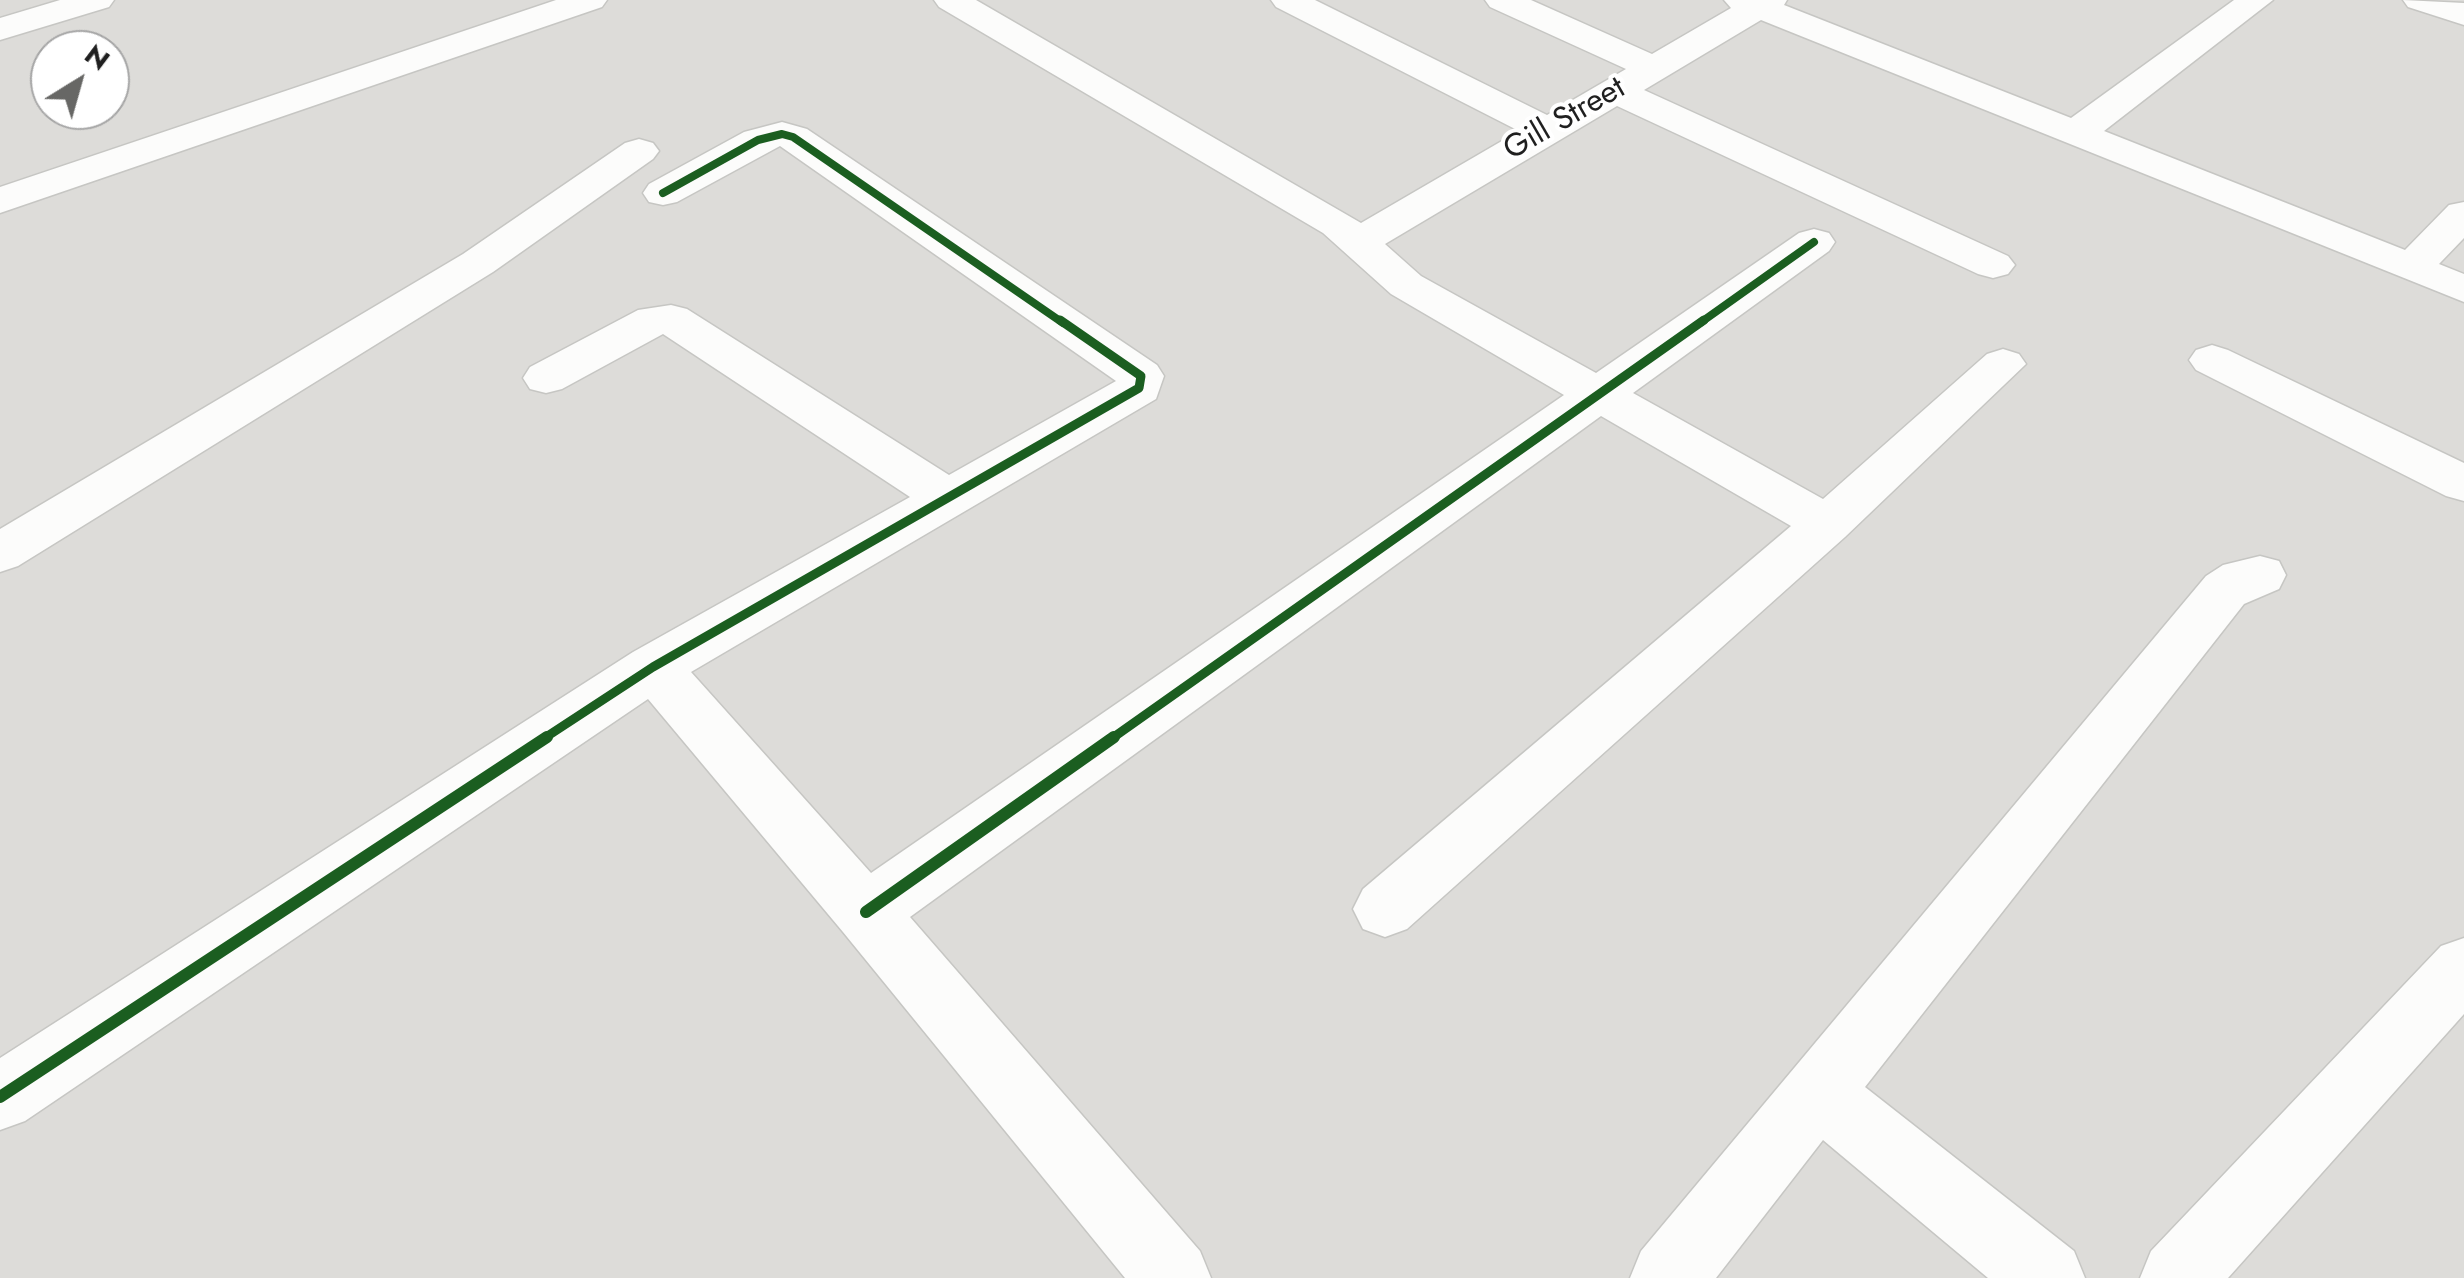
<!DOCTYPE html>
<style>
body{margin:0}
#map{position:relative;width:2464px;height:1278px;overflow:hidden;background:#eeede7;font-family:Jost,sans-serif}
canvas{display:block}
.north{position:absolute;left:30px;top:30px;width:100px;height:100px;box-sizing:border-box;background:#fff;border:2px solid #a5a5a5;border-radius:50%;rotate:37deg;font-size:28px;font-weight:700;line-height:40px;text-align:center;color:#1f1f1f}
.north::after{content:'';display:block;margin:auto;width:35px;height:45px;background:#676765;clip-path:polygon(50% 0,100% 100%,50% 72%,0 100%)}
</style>
<div id="map">
<canvas width="2464" height="1278"></canvas>
<div class="north">N</div>
</div>
<script>
const ctx = document.querySelector('canvas').getContext('2d');
ctx.lineJoin = 'round';
function paint(path, color) {
  ctx.fillStyle = color;
  ctx.fill(path, 'evenodd');
}
function shape(rows) {
  const path = new Path2D();
  for (const r of rows) {
    path.moveTo(r[0], r[1]);
    for (let i = 2; i < r.length; i += 2) path.lineTo(r[i], r[i + 1]);
  }
  return path;
}
function stroke(path, color, width, dash) {
  ctx.strokeStyle = color;
  ctx.lineWidth = width;
  ctx.lineCap = dash ? 'butt' : 'round';
  ctx.setLineDash(dash || []);
  ctx.stroke(path);
}
function label(font, color, halo, rows, align = 'center') {
  ctx.font = font + ' Jost,sans-serif';
  ctx.lineWidth = 8;
  ctx.setLineDash([]);
  ctx.textBaseline = 'middle';
  ctx.strokeStyle = halo;
  ctx.fillStyle = color;
  for (const [text, x, y, turn = 0] of rows) {
    ctx.save();
    ctx.translate(x, y);
    ctx.rotate((+turn || 0) * Math.PI / 180);
    ctx.textAlign = isNaN(turn) ? turn : align;
    if (halo) ctx.strokeText(text, 0, 0);
    ctx.fillText(text, 0, 0);
    ctx.restore();
  }
}
paint(shape([
 [0,0,2464,0,2464,1278,0,1278],
 [50,50,110,50,110,110,50,110]
]), '#dddcd9');
const street = shape([
 [60,0,114,0,109,7,0,40,0,18,60,0],
 [556,0,607,0,602,7,0,213,0,187,556,0],
 [934,0,976,0,1361,223,1519,131,1276,7,1271,0,1315,0,1547,115,1626,69,1490,7,1485,0,1531,0,1652,54,1731,8,1724,0,1787,0,1784,5,2071,118,2234,0,2273,0,2104,131,2405,250,2449,205,2464,202,2464,238,2439,264,2464,274,2464,302,1761,20,1644,90,2008,256,2015,265,2008,274,1993,278,1978,274,1617,106,1385,244,1421,276,1596,373,1799,233,1814,229,1829,233,1835,242,1829,251,1633,393,1823,499,1987,354,2003,349,2019,354,2026,364,1845,537,1407,929,1385,937,1363,929,1353,909,1363,889,1791,526,1601,416,910,917,1200,1251,1211,1278,1125,1278,843,932,648,699,25,1121,0,1130,0,1058,633,652,910,497,663,334,562,389,546,393,530,389,523,378,530,367,638,310,671,305,687,309,949,475,1116,381,780,146,677,202,663,205,649,202,643,193,649,184,744,132,782,122,807,129,1157,365,1164,376,1156,399,691,672,871,873,1564,395,1391,294,1323,233,939,7,934,0],
 [2403,0,2464,3,2464,25,2408,7,2403,0],
 [639,139,653,143,659,151,653,159,493,272,18,566,0,572,0,529,463,254,625,143,639,139],
 [2212,345,2228,350,2464,463,2464,501,2446,496,2196,370,2189,360,2196,350,2212,345],
 [2260,556,2279,561,2286,575,2279,589,2244,604,1865,1087,2074,1251,2085,1278,1988,1278,1823,1140,1716,1278,1630,1278,1641,1251,2206,576,2223,565,2260,556],
 [2464,938,2464,1014,2228,1278,2140,1278,2151,1251,2441,946,2464,938]
]);
stroke(street, '#c6c6c3', 3);
paint(street, '#fcfcfb');
stroke(shape([
 [663,193,758,140,782,134,793,137,1063,323],
 [1700,323,1814,242]
]), '#1b5e20', 8);
stroke(shape([
 [543,739,653,667,1139,388,1141,376,1060,320],
 [1111,739,1704,320]
]), '#1b5e20', 9);
stroke(shape([
 [866,912,1114,737],
 [0,1097,547,737]
]), '#1b5e20', 12);
label('32px', '#1f1f1f', '#fff', [
 ["Gill Street",1565,120,-30]
]);
</script>
